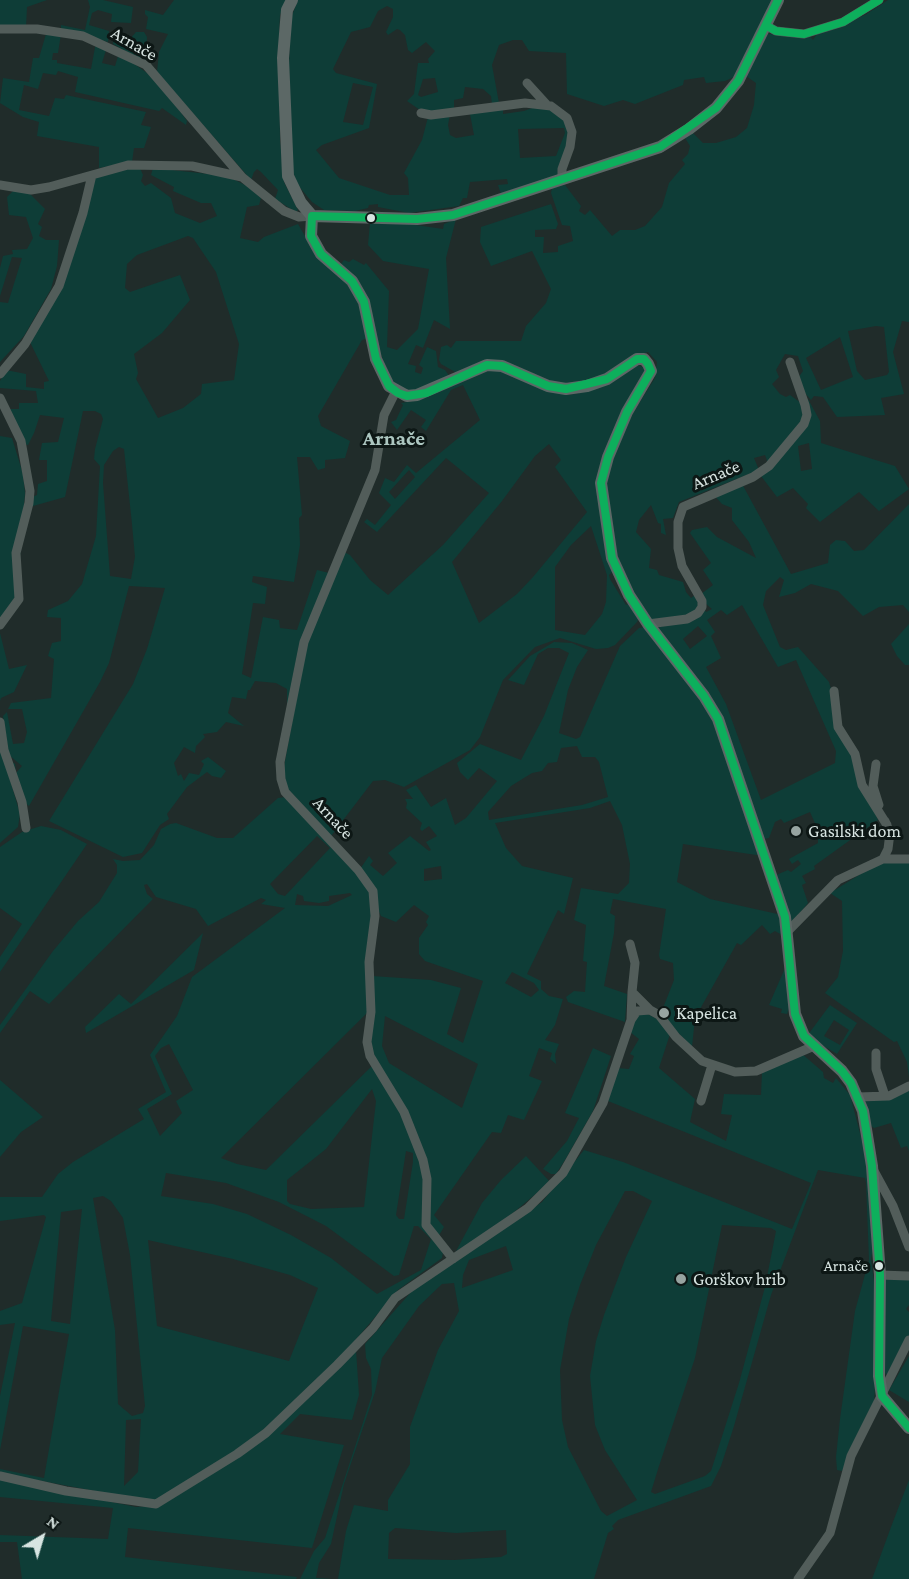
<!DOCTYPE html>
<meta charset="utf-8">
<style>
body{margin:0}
#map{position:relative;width:909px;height:1579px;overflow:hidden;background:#202c2a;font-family:"Crimson Pro",serif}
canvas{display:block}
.north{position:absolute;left:12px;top:1507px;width:60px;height:60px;-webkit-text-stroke:4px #0d1715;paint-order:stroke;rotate:38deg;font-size:16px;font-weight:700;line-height:24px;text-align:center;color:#d7e4e1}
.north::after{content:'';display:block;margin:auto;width:21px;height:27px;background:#d7e4e1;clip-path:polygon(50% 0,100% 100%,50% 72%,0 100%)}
</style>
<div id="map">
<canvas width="909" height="1579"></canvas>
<div class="north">N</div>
</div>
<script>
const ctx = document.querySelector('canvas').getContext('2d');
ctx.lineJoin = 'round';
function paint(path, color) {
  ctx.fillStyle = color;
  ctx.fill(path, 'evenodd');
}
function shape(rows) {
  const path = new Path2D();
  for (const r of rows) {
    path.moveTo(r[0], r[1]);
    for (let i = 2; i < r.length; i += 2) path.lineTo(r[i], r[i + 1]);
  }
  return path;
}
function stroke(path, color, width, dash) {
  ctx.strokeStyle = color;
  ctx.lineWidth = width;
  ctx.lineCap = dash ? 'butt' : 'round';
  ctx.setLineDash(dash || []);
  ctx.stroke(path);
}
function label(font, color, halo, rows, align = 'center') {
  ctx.font = font + ' "Crimson Pro",serif';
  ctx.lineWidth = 6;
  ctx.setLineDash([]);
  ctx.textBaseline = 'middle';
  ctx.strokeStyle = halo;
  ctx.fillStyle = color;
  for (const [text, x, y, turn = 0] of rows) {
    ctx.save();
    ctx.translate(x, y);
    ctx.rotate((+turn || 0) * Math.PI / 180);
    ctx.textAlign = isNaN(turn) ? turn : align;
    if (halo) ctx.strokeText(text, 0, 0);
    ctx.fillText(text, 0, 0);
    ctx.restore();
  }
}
paint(shape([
 [0,0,47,0,27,7,26,27,0,26],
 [88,0,103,0,133,7,131,23,111,22,112,14,98,10,92,13,89,25,109,31,108,42,61,29,61,25,85,30,90,7],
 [174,0,286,0,280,15,279,35,280,140,284,182,298,210,296,212,275,199,278,190,261,172,257,169,254,172,251,180,157,72,159,52,168,34,146,29,148,17,145,14,145,10,163,15],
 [298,0,773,0,736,76,725,81,706,83,704,77,684,80,683,85,635,104,623,100,604,106,567,94,566,53,529,51,522,40,513,40,499,45,492,65,499,103,492,104,491,96,483,89,465,87,463,98,454,100,454,109,433,112,420,110,407,101,414,94,418,63,429,63,428,59,435,51,426,42,412,53,408,50,405,35,400,30,397,29,388,35,386,32,393,17,393,9,387,6,378,11,370,27,351,32,333,69,336,73,377,84,369,128,322,145,316,150,339,178,390,195,409,195,408,178,404,173,422,140,428,117,450,114,448,125,450,135,456,138,474,135,470,114,503,107,503,114,524,111,540,105,563,115,570,136,559,175,501,194,498,185,508,184,507,179,470,182,467,198,463,198,459,206,409,213,378,207,378,204,369,205,368,208,355,211,324,210,312,202,297,184,292,169,290,142,289,64,291,18],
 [435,78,438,92,421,97,418,95,423,79],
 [353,83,373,87,363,125,343,122],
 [564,128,565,133,556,156,520,158,518,129],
 [888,0,909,0,909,322,902,321,893,352,904,394,881,398,885,415,837,417,823,397,814,396,811,400,803,391,798,378,803,371,798,356,785,354,776,370,779,377,772,384,780,394,786,397,790,395,801,403,804,418,768,463,765,455,754,458,759,470,679,502,673,518,663,519,666,535,661,533,661,524,658,523,651,505,639,520,636,532,651,549,649,568,657,570,659,575,683,582,686,592,691,598,695,595,699,605,691,615,651,623,630,591,615,555,607,488,607,475,623,429,655,378,657,362,648,352,641,354,613,372,573,386,561,386,515,366,457,373,441,364,439,360,441,347,447,345,451,348,456,341,521,341,526,326,546,303,551,289,532,251,491,266,480,242,481,227,551,204,558,224,556,229,535,230,535,237,544,237,543,253,558,252,558,246,573,241,570,226,562,225,551,193,552,188,565,185,581,206,579,211,585,215,590,210,612,236,620,230,635,230,645,226,662,207,669,183,685,164,682,160,688,154,690,146,685,138,693,133,703,143,716,143,736,137,747,128,754,105,756,83,746,76,768,34,809,35,813,40,818,32,865,15],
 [876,326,884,327,889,372,887,375,865,380,857,371,848,331],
 [840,337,853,377,821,390,806,358],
 [118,32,130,39,136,32,144,32,147,37,146,59,143,61,113,44,114,34],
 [46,34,61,34,58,53,53,53,52,60,57,60,57,63,91,69,96,42,106,50,102,63,115,66,119,53,154,78,172,100,187,121,186,125,162,108,159,111,75,92,78,77,58,71,56,75,43,73,38,89,24,85,19,110,49,116,55,98,64,99,66,95,146,112,141,125,151,127,144,148,134,148,132,162,99,168,99,147,37,136,39,122,23,117,0,103,3,78,29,82,33,58,39,58],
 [140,168,143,175,141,181,145,186,151,183,171,198,175,213,200,223,217,216,211,203,201,203,173,191,174,187,151,175,153,168,227,176,247,186,261,198,259,205,247,207,240,238,258,242,264,237,298,224,314,252,340,274,358,298,369,338,362,340,318,416,321,426,350,441,345,458,325,460,325,468,318,470,310,457,297,457,302,515,299,518,300,545,294,582,253,576,252,582,267,587,265,604,253,603,242,674,251,678,263,617,279,620,280,628,297,630,317,570,329,573,287,708,287,689,276,683,255,681,250,690,248,690,246,699,232,697,228,713,244,726,226,722,217,732,203,734,205,737,196,746,195,753,184,747,174,763,178,776,181,774,184,781,189,773,199,775,204,764,201,761,208,757,226,771,221,778,212,776,207,772,187,787,167,814,169,819,160,825,142,853,123,857,49,821,133,684,147,649,165,588,129,586,109,663,100,682,29,806,24,802,12,762,15,764,16,773,22,766,9,755,3,716,7,712,13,744,24,743,27,732,22,709,8,709,11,703,51,698,54,659,48,656,52,643,61,641,61,618,47,617,48,610,68,601,82,584,96,536,100,466,94,459,95,449,103,419,101,414,95,411,83,411,65,497,33,506,30,498,37,495,38,484,47,481,47,460,39,460,42,443,58,442,64,418,40,415,34,433,28,445,24,444,10,409,19,409,19,403,38,403,36,391,0,388,0,381,6,370,26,374,26,387,44,389,44,382,49,381,29,340,51,305,93,177,106,171],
 [188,236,193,238,216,272,239,344,234,380,202,384,201,394,183,408,158,418,136,379,138,373,134,354,162,333,190,300,180,275,130,292,125,288,127,264,137,255],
 [119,447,124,449,132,524,135,557,131,579,110,576,103,483,104,465,113,451],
 [14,190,27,191,45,209,38,224,42,227,39,236,46,240,59,240,57,266,51,289,24,336,0,362,0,302,8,303,22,258,12,257,0,296,0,268,3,256,13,254,12,250,27,249,33,238,26,217,9,215,7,197],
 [456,219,446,258,450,329,434,320,423,348,416,345,408,364,416,366,415,372,421,374,423,368,419,365,427,347,436,351,438,367,445,370,450,377,413,393,388,379,377,340,340,265,344,260,349,262,353,259,364,265,366,263,389,291,387,347,397,350,418,329,429,269,383,261,368,245,370,223,409,224,443,229,444,224],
 [636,364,646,369,604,457,613,571,609,575,610,579,626,605,630,603,639,618,637,622,615,645,608,648,596,649,560,638,535,647,503,680,480,737,470,750,404,787,385,780,373,781,331,836,287,788,283,772,307,642,342,551,350,555,370,580,388,595,443,545,489,493,446,458,377,532,364,522,367,519,375,525,391,505,379,493,385,478,394,482,407,465,416,473,480,420,463,385,451,390,426,431,421,427,426,420,411,410,397,430,391,422,396,420,403,405,401,403,419,400,475,372,499,369,569,395,588,391],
 [549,444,561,460,555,467,587,512,533,577,517,594,479,623,452,562,502,501,535,456],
 [409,470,415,477,395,499,389,492],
 [591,526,607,575,606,602,602,614,585,635,555,630,555,567,571,545],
 [808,399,820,421,821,443,895,466,909,489,879,511,859,492,820,522,806,508,808,504,793,488,777,497,761,476,805,426,806,400],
 [809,443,812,469,801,471,798,446],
 [0,436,12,438,23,474,25,493,17,594,0,620],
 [741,482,791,574,828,563,830,545,836,540,845,541,854,551,864,550,909,504,909,612,903,605,879,607,863,616,838,591,811,584,795,593,779,597,784,580,780,577,766,591,763,605,780,647,786,650,798,647,829,682,847,745,878,820,814,866,815,869,802,876,806,883,802,885,808,903,792,923,776,875,788,870,791,872,801,864,798,860,792,864,789,859,818,843,818,830,810,812,784,823,781,819,775,822,769,838,764,839,731,744,657,628,704,609,706,612,712,609,705,603,701,594,713,585,703,570,711,563,690,533,692,530,707,527,717,537,756,558,749,542,732,520,732,508,722,504,713,494],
 [742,605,778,667,796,660,836,751,835,763,761,800,726,704,706,667,721,658,711,636,715,632,707,620,721,610,727,615],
 [698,626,707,636,690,649,683,639],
 [909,624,909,665,905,665,897,656,891,644],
 [645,627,712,715,763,856,683,844,677,882,710,899,782,915,782,935,775,931,770,934,762,925,741,945,737,943,695,1018,692,1047,663,1017,667,1013,663,1008,674,980,673,963,660,959,659,955,666,909,613,899,610,913,615,916,614,933,604,986,627,994,625,1022,568,1002,566,997,574,991,585,992,587,962,583,961,586,925,574,920,581,888,618,894,629,883,630,864,622,825,610,801,590,808,495,823,506,848,522,866,573,878,564,914,558,910,527,974,541,981,541,989,549,996,563,999,555,1025,545,1040,559,1044,555,1054,556,1064,550,1059,552,1053,539,1048,529,1076,542,1081,524,1120,508,1115,501,1133,492,1132,434,1215,444,1227,438,1237,429,1222,428,1169,371,1050,372,976,431,980,461,988,447,1034,463,1043,483,981,425,961,419,954,419,938,428,925,426,922,429,916,414,905,396,922,381,916,360,869,369,856,373,861,370,865,383,876,397,863,388,853,410,836,429,851,431,850,426,842,437,836,429,826,422,831,420,829,422,823,406,808,407,803,405,799,413,799,406,790,416,785,431,807,446,798,455,825,466,818,497,781,479,768,468,780,460,772,457,763,480,744,521,760,544,716,569,653,559,648,548,648,538,654,524,685,508,680,530,656,554,642,572,643,588,650,577,667,568,690,559,733,576,739,580,737,620,646,639,628],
 [577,746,582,757,595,757,599,762,608,797,582,805,489,820,488,812,511,786,532,773,542,771,548,763,557,762,561,748],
 [441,866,442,879,424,881,424,869],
 [512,972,534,983,539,990,531,997,505,983],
 [385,1016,478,1064,462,1108,389,1063,382,1046],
 [0,633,9,669,27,665,14,692,1,698,0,701],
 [0,745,20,814,18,827,0,843],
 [286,797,366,881,372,896,368,1012,221,1158,237,1164,266,1170,373,1065,403,1116,425,1174,422,1209,443,1252,442,1258,398,1290,347,1350,252,1441,153,1502,0,1473,0,1469,44,1478,69,1334,23,1326,0,1450,0,1396,15,1323,0,1325,0,1311,22,1303,46,1217,44,1215,0,1221,0,1197,42,1197,58,1174,73,1162,144,1119,138,1109,166,1092,150,1055,177,1016,192,977,285,908,261,904,266,900,261,898,208,926,196,909,156,897,147,884,144,885,147,894,153,899,49,1004,30,991,0,1033,0,1025,53,951,78,921,99,902,117,873,117,865,113,859,123,861,140,860,154,845,161,829,170,824,176,823,217,838,233,838,278,798],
 [317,836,330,848,285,896,278,894,270,884],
 [350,893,352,895,328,906,295,905,297,894,303,896,304,901,319,903,329,901,329,896],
 [169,1044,193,1090,176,1101,182,1113,160,1136,147,1109,172,1094,155,1056,161,1048],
 [372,1089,376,1101,364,1207,311,1209,290,1204,287,1201,287,1180,326,1149],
 [406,1151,413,1153,413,1162,404,1219,399,1219,396,1215],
 [166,1173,226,1183,279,1202,326,1226,394,1276,399,1275,414,1226,418,1226,431,1239,421,1270,377,1294,331,1258,291,1235,247,1214,213,1204,161,1196],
 [103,1196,111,1201,123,1218,130,1255,145,1406,143,1413,132,1416,118,1404,115,1330,93,1198],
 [82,1209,70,1324,51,1321,61,1212],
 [148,1240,233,1259,290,1275,318,1288,289,1361,157,1326],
 [141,1419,138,1472,124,1486,126,1420],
 [41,826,61,830,87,844,0,972,0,957,22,924,0,908,0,847,22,832],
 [909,861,909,1077,907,1062,897,1041,894,1042,825,993,838,977,843,951,842,901,830,893,880,862],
 [203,933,194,970,86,1033,85,1027,119,994,131,1004],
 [785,968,790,1006,787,1014,781,1013,782,1009,769,1005],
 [830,1005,857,1023,837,1054,807,1036],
 [834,1020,849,1030,840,1045,824,1036],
 [646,1013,657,1019,670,1034,659,1068,695,1099,690,1122,726,1141,732,1115,721,1114,724,1094,761,1095,762,1072,801,1053,823,1072,824,1078,833,1083,836,1078,850,1095,866,1156,875,1238,871,1259,875,1289,876,1372,874,1403,842,1471,837,1470,836,1457,840,1419,855,1311,869,1260,866,1183,865,1178,818,1170,771,1295,734,1426,721,1466,711,1486,618,1520,612,1526,614,1529,608,1533,594,1579,338,1579,346,1531,354,1505,388,1511,388,1500,410,1464,410,1427,438,1350,459,1311,454,1283,442,1284,419,1306,382,1358,375,1392,344,1484,331,1544,319,1563,316,1578,332,1579,300,1579,314,1551,325,1538,372,1395,371,1369,366,1358,365,1344,412,1291,542,1202,584,1150,623,1162,792,1229,811,1183,608,1101,617,1068,629,1069,634,1056,630,1054,639,1039,630,1032,635,1016],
 [625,1191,633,1191,652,1201,626,1257,604,1315,596,1341,590,1376,595,1425,605,1450,637,1500,607,1516,601,1511,568,1447,562,1420,560,1370,569,1319,580,1285,596,1245],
 [722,1225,771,1228,776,1231,765,1287,739,1383,711,1471,705,1476,655,1494,651,1492,659,1466,695,1358],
 [506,1246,513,1270,462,1288,463,1275,469,1260],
 [395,1528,456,1533,506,1530,507,1554,501,1557,454,1560,388,1559,389,1533],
 [593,1048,611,1056,593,1111,565,1160,556,1174,551,1174,543,1169,567,1141,579,1118,565,1113],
 [0,1080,43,1117,21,1132,0,1157],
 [909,1088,909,1151,907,1146,901,1148,891,1123,874,1128,870,1125,865,1104,865,1099],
 [526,1156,550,1182,489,1233,456,1251,482,1203,501,1180],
 [891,1278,909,1279,909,1305,906,1309,909,1312,909,1335,887,1376,884,1371,885,1280],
 [356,1350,359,1395,352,1420,300,1414,280,1434,344,1445,312,1548,128,1528,125,1557,297,1577,296,1579,22,1579,17,1542,0,1542,0,1535,108,1539,113,1508,0,1497,0,1479,136,1507,162,1505,241,1455],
 [909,1356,909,1402,889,1390],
 [909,1480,909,1579,872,1579,891,1527]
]), '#0e3d37');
stroke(shape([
 [767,26,776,31,804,34,843,22,879,0],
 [0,29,37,29,83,36,146,65,242,177],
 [527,83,547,105],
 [421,113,431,115,525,103,551,106,567,118,572,132,570,147,562,169,562,178],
 [0,185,31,190,49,187,128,165,192,166,242,177,284,211,299,217,312,216],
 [0,374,25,344,59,286,83,213,92,175],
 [396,391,384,415,375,470,304,642,280,762,281,779,285,792,358,870,373,891,375,916,369,962,371,1012,367,1042,370,1056,404,1112,423,1160,427,1179,426,1225,453,1259],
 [0,398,21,441,30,491,29,503,16,553,19,599,0,625],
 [648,624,687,619,698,613,702,607,702,601,682,566,678,548,678,522,683,507,753,477,769,466,804,424,807,415,805,405,790,362],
 [834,691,838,727,855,754,862,785,887,825],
 [0,722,4,750,22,802,26,828],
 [876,764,873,786,879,805],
 [883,859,888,849,890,833,885,821],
 [787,932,838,880,883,859,909,859],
 [630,944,635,963,632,992,650,1010],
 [631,1020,632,992],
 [876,1053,876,1069,885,1096],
 [858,1097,889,1096,909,1086],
 [701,1101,712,1065],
 [874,1171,893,1206,909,1247],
 [880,1275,909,1276],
 [0,1476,66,1491,156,1504,237,1454,266,1433,337,1365,373,1328,395,1298,528,1208,563,1173,603,1103,631,1020,637,1011,650,1010,659,1015,676,1037,702,1061,735,1072,756,1071,814,1046],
 [798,1579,830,1533,851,1456,909,1340]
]), '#525d5a', 9);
stroke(shape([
 [292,0,287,10,283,58,288,176,301,203,312,216,311,236,321,254,352,281,364,302,376,359,389,386,407,396,417,395,487,365,502,366,548,386,566,389,587,386,607,379,637,359,644,359,648,364,651,371,627,412,608,457,601,483,612,558,629,595,648,624,704,696,718,719,785,917,795,1014,804,1036,842,1071,851,1083,863,1111,872,1166,880,1275,879,1376,882,1396,909,1428],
 [312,216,417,219,453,215,660,147,689,129,716,108,738,81,778,0]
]), '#5c6866', 12);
stroke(shape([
 [778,0,738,81,716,108,660,147,453,215,417,219,312,216,311,236,321,254,352,281,364,302,376,359,389,386,398,393,407,396,426,393,487,365,502,366,548,386,566,389,607,379,637,359,644,359,648,364,651,371,627,412,608,457,601,483,612,558,629,595,648,624,704,696,718,719,785,917,795,1014,804,1036,842,1071,851,1083,863,1111,872,1166,880,1275,879,1376,882,1396,909,1428],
 [767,26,776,31,804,34,843,22,879,0]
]), '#0daf5c', 8);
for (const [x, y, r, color] of [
 [371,218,5,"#d7e4e1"],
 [796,831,6,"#97a4a1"],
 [664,1013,6,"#97a4a1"],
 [879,1266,5,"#d7e4e1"],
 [681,1279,6,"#97a4a1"]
]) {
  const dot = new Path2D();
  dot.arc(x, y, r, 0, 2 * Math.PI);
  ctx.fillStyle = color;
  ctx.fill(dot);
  stroke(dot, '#0d1715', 2);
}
label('16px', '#d7e4e1', '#0d1715', [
 ["Arnače",868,1266]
], 'right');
label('18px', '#d7e4e1', '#0d1715', [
 ["Arnače",134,44,30],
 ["Arnače",716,475,-23],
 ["Arnače",333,818,47]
]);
label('18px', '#d7e4e1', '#0d1715', [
 ["Gasilski dom",808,831],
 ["Kapelica",676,1013],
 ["Gorškov hrib",693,1279]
], 'left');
label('bold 21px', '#acc6c0', '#0d1715', [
 ["Arnače",394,439]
]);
</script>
